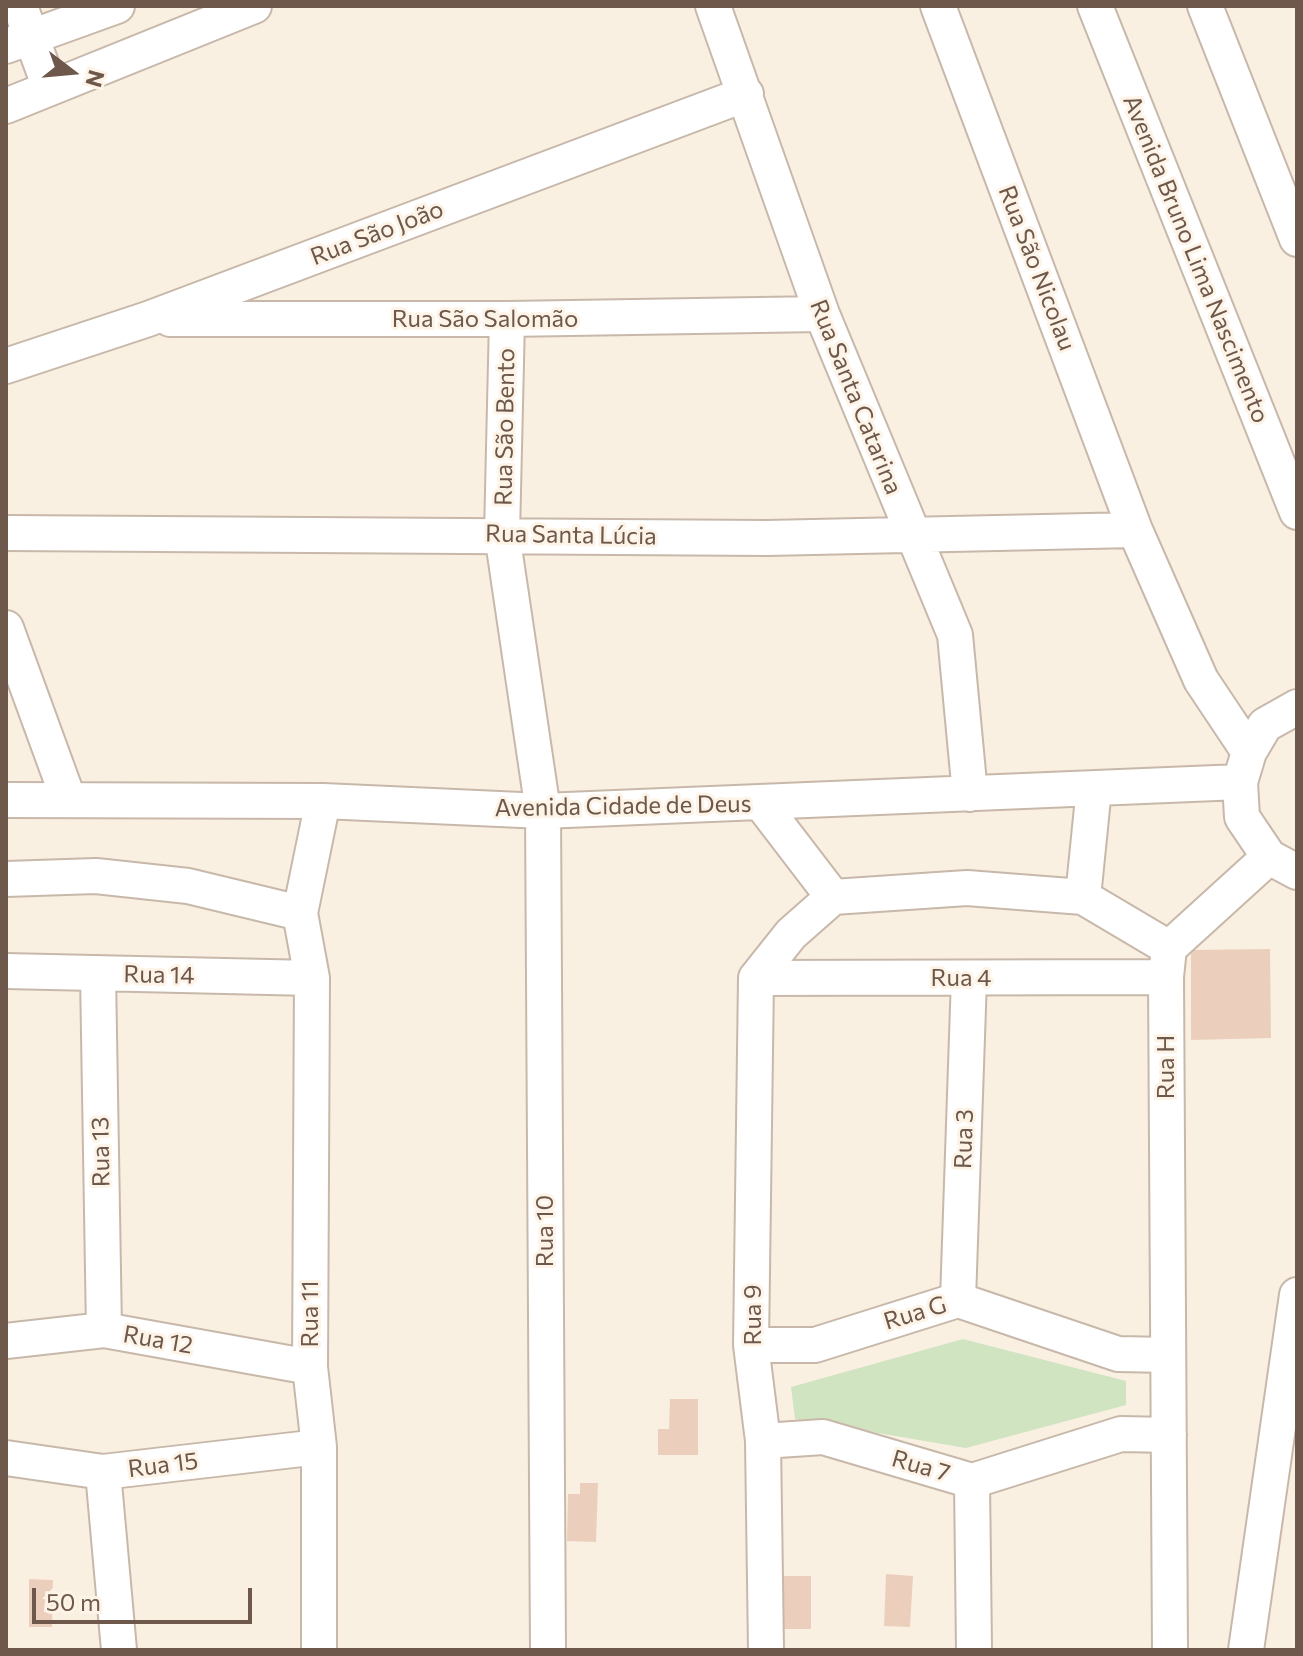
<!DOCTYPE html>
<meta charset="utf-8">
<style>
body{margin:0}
#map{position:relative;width:1303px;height:1656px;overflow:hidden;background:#f9f0e2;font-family:Commissioner,sans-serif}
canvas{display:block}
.frame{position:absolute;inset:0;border:8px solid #6d584b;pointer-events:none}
.north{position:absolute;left:32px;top:32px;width:80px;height:80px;-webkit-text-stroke:6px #fdf4e7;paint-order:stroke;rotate:106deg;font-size:22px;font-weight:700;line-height:32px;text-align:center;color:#6d584b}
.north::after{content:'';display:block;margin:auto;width:28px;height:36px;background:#6d584b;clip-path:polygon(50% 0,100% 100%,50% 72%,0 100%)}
.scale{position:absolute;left:32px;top:1588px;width:220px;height:36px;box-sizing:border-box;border:4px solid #6d584b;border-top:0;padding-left:10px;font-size:24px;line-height:28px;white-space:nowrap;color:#6d584b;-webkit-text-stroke:6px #fdf4e7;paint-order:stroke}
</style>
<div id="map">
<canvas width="1303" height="1656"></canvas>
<div class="frame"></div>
<div class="north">N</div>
<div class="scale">50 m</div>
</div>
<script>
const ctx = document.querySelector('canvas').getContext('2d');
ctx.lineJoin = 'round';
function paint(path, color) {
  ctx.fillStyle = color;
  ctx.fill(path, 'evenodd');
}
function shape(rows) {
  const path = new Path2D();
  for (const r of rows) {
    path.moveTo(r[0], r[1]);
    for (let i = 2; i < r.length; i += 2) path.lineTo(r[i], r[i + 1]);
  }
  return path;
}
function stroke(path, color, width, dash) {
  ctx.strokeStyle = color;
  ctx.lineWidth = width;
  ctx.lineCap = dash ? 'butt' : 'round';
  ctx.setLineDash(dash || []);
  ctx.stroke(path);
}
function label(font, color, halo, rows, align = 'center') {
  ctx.font = font + ' Commissioner,sans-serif';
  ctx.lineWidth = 6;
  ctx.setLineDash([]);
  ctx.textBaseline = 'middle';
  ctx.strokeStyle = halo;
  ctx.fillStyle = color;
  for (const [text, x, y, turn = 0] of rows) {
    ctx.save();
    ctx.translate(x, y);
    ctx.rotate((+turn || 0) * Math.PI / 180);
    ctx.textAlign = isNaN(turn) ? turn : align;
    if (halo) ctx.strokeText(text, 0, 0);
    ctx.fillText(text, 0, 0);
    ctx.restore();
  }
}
paint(shape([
 [963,1339,1126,1381,1126,1405,966,1448,795,1419,791,1387]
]), '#d0e4c2');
paint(shape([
 [1270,949,1271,1038,1191,1040,1191,950],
 [670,1399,698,1399,698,1455,658,1455,658,1429,669,1429],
 [580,1483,598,1483,596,1542,567,1541,568,1494,580,1494],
 [886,1574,913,1576,910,1627,884,1626],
 [782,1576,811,1576,811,1629,782,1629],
 [29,1579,53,1580,52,1627,29,1627]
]), '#ebcfbc');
const minor = shape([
 [20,6,50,88],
 [713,6,822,314,955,635,970,794],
 [938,6,1135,530,1201,680,1249,752],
 [1095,6,1297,512],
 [1205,6,1297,239],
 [6,46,117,6],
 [6,106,254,6],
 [170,319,507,319,822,314],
 [507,319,502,534,543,811,548,1650],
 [6,366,148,319,746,94],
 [6,533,767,538,1135,530],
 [6,628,68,798],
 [1297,707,1265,725,1249,752,1240,782,1242,817,1269,857,1297,872],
 [6,800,323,801,543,811,1240,782],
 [761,803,833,897],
 [6,879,96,876,188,886,300,913,312,978,310,1367,319,1447,319,1650],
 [1083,897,1094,788],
 [300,913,323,801],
 [1169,948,1269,857],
 [6,971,312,978],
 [98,974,104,1330],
 [756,978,791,934,833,897,967,888,1083,897,1169,948,1166,977,1170,1650],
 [756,978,751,1345,763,1441,766,1650],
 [756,978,1166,977],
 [958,1300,969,978],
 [6,1341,104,1330,310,1367],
 [751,1345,815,1345,958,1300,1118,1354,1168,1355],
 [763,1441,823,1437,972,1481,1121,1434,1169,1435],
 [6,1458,103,1472,319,1447],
 [103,1472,119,1650],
 [972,1481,974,1650],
 [1246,1650,1297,1295]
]);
stroke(minor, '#c8b8aa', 38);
stroke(minor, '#fff', 34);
label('24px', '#6d584b', '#fdf4e7', [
 ["Rua São João",377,233,-21],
 ["Avenida Bruno Lima Nascimento",1196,259,68],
 ["Rua São Nicolau",1037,268,69],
 ["Rua São Salomão",485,319],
 ["Rua Santa Catarina",856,397,68],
 ["Rua São Bento",505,427,-89],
 ["Rua Santa Lúcia",571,535,1],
 ["Avenida Cidade de Deus",623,806,-1],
 ["Rua 14",159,975,1],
 ["Rua 4",961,978],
 ["Rua H",1166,1067,-90],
 ["Rua 3",964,1139,-88],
 ["Rua 13",101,1152,-91],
 ["Rua 10",545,1231,-90],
 ["Rua G",915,1313,-17],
 ["Rua 11",310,1314,-90],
 ["Rua 9",753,1315,-90],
 ["Rua 12",158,1340,10],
 ["Rua 15",163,1465,-7],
 ["Rua 7",921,1466,16]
]);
</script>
